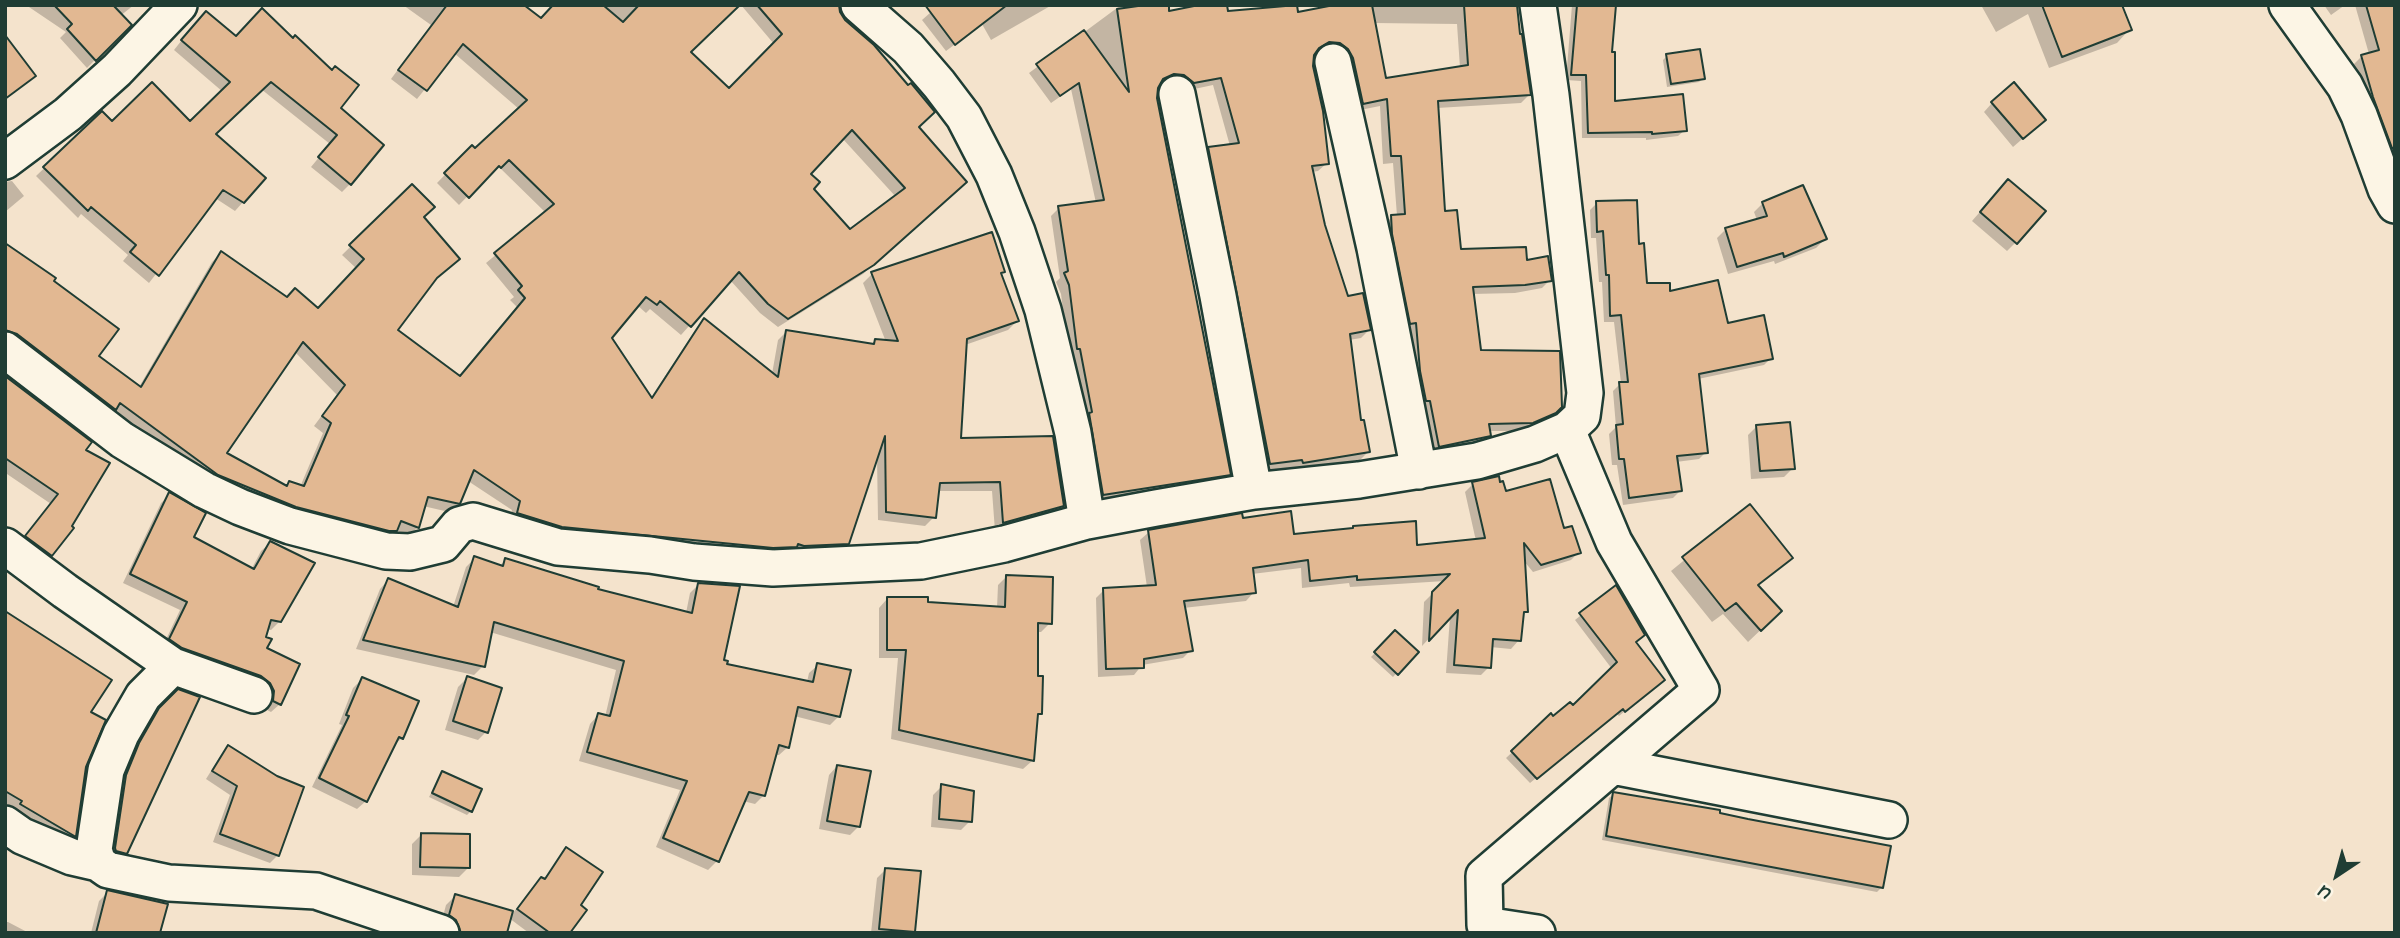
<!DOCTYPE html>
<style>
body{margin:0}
#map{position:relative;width:2400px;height:938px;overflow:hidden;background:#f4e3cc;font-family:"Architects Daughter",sans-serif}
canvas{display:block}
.frame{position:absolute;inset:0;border:7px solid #1f3d34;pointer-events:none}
.north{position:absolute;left:2302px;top:840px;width:70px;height:70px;-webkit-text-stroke:5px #fcf5e5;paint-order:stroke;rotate:216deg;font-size:19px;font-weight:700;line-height:28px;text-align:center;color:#1f3d34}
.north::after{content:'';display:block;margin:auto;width:24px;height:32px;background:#1f3d34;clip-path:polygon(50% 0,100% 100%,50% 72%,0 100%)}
</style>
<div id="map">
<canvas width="2400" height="938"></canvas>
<div class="frame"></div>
<div class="north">U</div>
</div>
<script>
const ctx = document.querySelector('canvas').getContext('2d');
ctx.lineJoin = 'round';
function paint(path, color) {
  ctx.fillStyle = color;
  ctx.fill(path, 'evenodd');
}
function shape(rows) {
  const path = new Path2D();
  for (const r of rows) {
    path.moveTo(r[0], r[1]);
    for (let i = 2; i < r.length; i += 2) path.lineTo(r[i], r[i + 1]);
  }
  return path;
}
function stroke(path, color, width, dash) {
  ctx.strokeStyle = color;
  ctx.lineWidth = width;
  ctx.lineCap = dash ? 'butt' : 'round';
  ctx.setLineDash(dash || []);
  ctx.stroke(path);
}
paint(shape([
 [26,5,134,5,120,16,129,25,87,68,60,38,66,32],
 [403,5,521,5,541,20,554,5,699,5,689,52,729,91,774,44,741,5,837,5,839,13,917,127,956,191,863,274,778,327,760,313,730,280,681,335,650,309,646,313,637,305,609,338,650,399,696,329,705,320,772,374,778,340,787,331,871,346,875,341,886,342,863,283,872,274,990,234,1003,271,1000,275,1017,321,1008,330,965,345,959,440,1062,506,1053,515,995,531,992,491,937,491,934,517,925,526,878,520,877,457,848,543,839,553,795,555,552,535,509,522,512,510,468,481,458,503,449,512,423,506,418,527,409,536,395,530,386,540,209,483,5,341,5,245,52,282,97,356,139,387,212,262,221,253,286,299,318,310,357,269,342,255,412,186,422,217,433,281,396,330,459,378,518,308,510,300,514,297,486,263,546,213,499,167,491,175,489,174,459,205,437,183,472,147,475,150,519,109,454,53,417,99,391,79,431,25],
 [842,138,896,197,850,231,812,189,808,174],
 [294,351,337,395,314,426,323,433,300,487,289,483,285,487,224,453],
 [939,5,1052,5,991,40,982,24,946,51,922,20],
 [1121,5,1151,5,1168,13,1227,13,1295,5,1296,14,1344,5,1516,5,1529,95,1521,103,1437,108,1444,212,1459,251,1525,262,1550,280,1542,288,1515,293,1472,294,1480,352,1560,406,1546,421,1523,431,1488,431,1489,435,1481,444,1431,454,1383,225,1392,217,1397,216,1393,163,1383,164,1380,106,1355,111,1331,51,1320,50,1314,53,1312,66,1327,163,1318,171,1312,172,1324,225,1347,298,1369,330,1361,338,1349,340,1359,422,1368,452,1360,460,1295,470,1295,467,1262,471,1201,156,1209,148,1230,146,1213,85,1185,91,1175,83,1164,82,1158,85,1156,98,1229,474,1220,482,1095,502,1084,420,1072,356,1069,356,1061,294,1056,282,1060,278,1051,216,1059,208,1096,203,1071,89,1051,103,1029,73],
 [1374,23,1457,24,1460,68,1385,80],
 [1572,5,1614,5,1610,54,1613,103,1685,130,1678,136,1646,140,1646,138,1582,138,1581,81,1566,80],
 [1981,5,2120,5,2129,30,2117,43,2049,68,2028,14,1996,32],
 [2324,5,2345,5,2331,15],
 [2355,5,2393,5,2395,12,2395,184,2365,106,2353,65,2362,56,2369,54],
 [197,21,236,38,338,108,350,184,342,192,311,167,330,144,261,89,214,135,243,202,235,211,215,198,149,283,123,261,128,255,81,214,78,218,36,176,102,113,112,123,190,123,223,92,174,50],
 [1667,56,1703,78,1699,82,1667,87,1663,60],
 [1992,103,2035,128,2013,147,1984,112],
 [12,181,24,196,5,212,5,182],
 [1999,190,2016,242,2007,251,1972,221],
 [1597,203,1637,245,1645,285,1668,293,1727,325,1771,358,1764,365,1698,379,1706,452,1699,459,1676,462,1681,490,1673,498,1623,505,1617,465,1612,465,1609,434,1616,427,1613,391,1621,383,1614,322,1604,322,1602,282,1599,282,1596,238,1591,238,1590,210],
 [1763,203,1825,239,1816,248,1775,264,1774,261,1728,274,1717,238,1726,229,1757,220,1754,212],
 [5,378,83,450,50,555,42,564,18,546,51,504,7,474,5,476],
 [1757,426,1793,468,1784,477,1751,479,1748,435],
 [1473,484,1504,493,1563,531,1579,552,1571,560,1533,572,1524,561,1527,611,1522,616,1519,640,1511,649,1490,647,1489,667,1481,675,1446,673,1450,616,1422,646,1424,602,1445,581,1350,587,1349,583,1302,588,1301,568,1252,574,1254,592,1246,601,1183,608,1191,650,1183,658,1142,665,1134,675,1098,677,1096,598,1104,590,1147,587,1140,540,1149,532,1242,519,1292,536,1416,547,1476,541,1465,492],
 [170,495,192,538,251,570,261,551,270,543,280,621,271,630,266,629,264,648,280,704,271,712,265,709,266,700,162,648,180,610,123,583,161,503],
 [1749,507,1790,557,1757,586,1768,623,1748,642,1723,614,1712,622,1671,571],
 [475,558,499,566,506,560,596,590,686,613,690,593,699,584,725,666,807,682,809,673,818,665,839,716,830,725,794,716,788,747,779,755,774,755,764,795,755,804,743,801,717,861,708,870,656,847,680,790,579,761,590,724,598,715,605,717,616,670,490,632,483,666,474,675,356,649,380,589,388,580,453,607,466,567],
 [1007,576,1050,623,1041,632,1036,632,1040,713,1036,717,1032,761,1023,769,891,739,898,658,879,658,879,608,887,599,997,608,998,585],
 [1615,588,1634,643,1657,685,1619,716,1616,713,1530,783,1506,758,1551,716,1553,719,1573,707,1612,669,1575,620],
 [1395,633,1416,652,1393,677,1371,657],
 [467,678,486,732,478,740,445,730,458,687],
 [362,679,402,738,393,746,366,801,357,809,312,787,342,725,339,724,353,688],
 [179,691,126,853,117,862,107,860,117,786,131,754,151,719],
 [88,713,84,766,74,836,66,844,13,813,14,810,5,804,5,720],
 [228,747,278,855,270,863,213,842,230,795,206,779,221,755],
 [837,766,859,826,850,835,819,829,829,775],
 [442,773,471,811,467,815,429,797],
 [942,786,970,821,961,830,931,827,933,795],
 [1614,794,1718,814,1881,888,1877,892,1602,840,1609,798],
 [421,835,468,868,459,877,412,875,412,844],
 [566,850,578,906,568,933,529,933,509,918,505,933,449,933,441,924,446,905,455,896,513,913,532,888,541,879,543,880],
 [886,869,913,932,912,933,871,933,877,878],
 [108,892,158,933,91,933,99,901],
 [5,922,8,922,29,933,5,933]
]), '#0003');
const building = shape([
 [54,5,113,5,132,25,96,61,67,29,72,24,54,5],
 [447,5,524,5,541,18,553,5,603,5,623,22,639,5,740,5,691,52,729,88,782,34,757,5,839,5,840,12,845,20,874,45,908,85,911,83,935,112,919,127,967,182,874,265,788,319,768,304,739,272,691,327,660,301,657,305,646,297,612,338,652,398,704,318,778,377,786,330,874,344,875,339,898,341,871,272,992,232,1005,272,1001,273,1019,321,967,339,961,438,1053,436,1064,506,1003,523,1000,482,940,483,936,518,886,512,885,436,849,544,804,546,798,544,797,547,773,548,562,527,517,513,520,501,474,470,460,504,428,497,419,528,401,521,397,531,389,531,296,507,218,475,120,403,116,410,17,334,5,330,5,243,56,278,54,281,119,329,99,356,141,387,221,251,287,297,295,288,318,308,364,259,349,245,412,184,435,207,424,217,460,259,437,278,398,330,460,376,525,298,518,290,522,286,494,253,554,204,509,160,501,168,499,166,469,198,444,173,472,145,475,148,527,100,463,44,427,91,398,70,447,5],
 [852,130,905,188,850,229,814,189,820,182,811,174,852,130],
 [303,342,345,385,322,416,331,423,304,486,289,481,287,486,227,453,303,342],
 [925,5,1007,5,955,45,925,5],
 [1145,5,1169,5,1169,11,1199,5,1227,5,1228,11,1297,5,1298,12,1334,5,1372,5,1386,78,1468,65,1464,5,1517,5,1520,34,1522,34,1531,95,1438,101,1445,211,1457,210,1461,249,1526,247,1527,260,1548,256,1552,281,1525,285,1473,287,1481,350,1560,351,1562,407,1556,413,1533,423,1489,424,1491,436,1439,447,1430,401,1426,401,1420,371,1416,323,1410,324,1392,234,1391,215,1405,214,1401,156,1391,156,1387,99,1363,104,1353,58,1348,49,1340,43,1329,42,1319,48,1314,55,1313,66,1323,111,1329,164,1312,166,1325,225,1348,296,1363,293,1371,330,1350,334,1361,420,1364,420,1370,452,1303,463,1302,460,1270,464,1208,147,1239,143,1221,78,1194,83,1184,75,1174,74,1163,79,1158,88,1157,98,1231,475,1103,495,1089,413,1092,412,1080,349,1077,349,1069,285,1064,273,1068,271,1058,206,1104,200,1079,83,1060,96,1036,64,1084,30,1129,92,1117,9,1145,5],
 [1577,5,1616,5,1612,52,1615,52,1615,101,1683,94,1687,131,1652,134,1652,132,1588,133,1586,75,1571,75,1577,5],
 [2042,5,2122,5,2132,30,2062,57,2042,5],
 [2366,5,2395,5,2395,148,2392,148,2373,97,2361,55,2379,50,2366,5],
 [262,8,293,38,295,35,332,70,335,66,359,85,341,108,384,145,351,185,318,157,337,135,271,82,216,134,266,178,244,203,223,190,159,276,130,252,136,245,91,207,88,211,43,167,102,111,112,121,152,82,190,121,230,82,181,40,206,11,236,36,262,8],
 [5,35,36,76,5,99,5,35],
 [1700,49,1705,79,1671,84,1666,54,1700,49],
 [2014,82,2046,120,2023,139,1991,102,2014,82],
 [2008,179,2046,211,2017,244,1980,212,2008,179],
 [1803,185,1827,239,1784,257,1783,253,1737,267,1725,228,1767,216,1762,202,1803,185],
 [1637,200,1639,244,1644,243,1647,283,1670,283,1670,291,1718,280,1728,323,1764,315,1773,359,1699,374,1708,453,1677,456,1682,491,1629,498,1624,459,1619,459,1616,425,1623,424,1619,382,1628,382,1621,315,1610,316,1609,275,1606,275,1603,231,1597,232,1596,201,1637,200],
 [5,376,92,442,86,450,110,463,72,526,74,528,52,556,25,536,58,494,5,458,5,376],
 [1790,422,1795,469,1760,471,1756,425,1790,422],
 [1499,476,1500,482,1503,481,1506,491,1550,479,1564,528,1572,526,1581,553,1541,565,1524,543,1528,612,1524,612,1521,641,1493,639,1491,668,1454,665,1458,610,1429,641,1432,592,1450,574,1357,580,1357,576,1310,581,1308,560,1253,568,1256,593,1184,601,1193,651,1144,659,1144,668,1106,669,1103,588,1156,585,1148,530,1242,513,1243,518,1291,511,1294,534,1353,528,1353,526,1416,521,1417,545,1485,538,1472,482,1499,476],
 [169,492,206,513,194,537,254,569,270,541,315,563,281,622,271,620,266,637,272,639,267,648,300,664,281,705,273,701,274,691,270,683,261,676,182,648,169,639,187,602,130,574,169,492],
 [1750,504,1793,558,1758,585,1782,611,1761,631,1736,603,1725,611,1682,557,1750,504],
 [474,556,503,566,505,558,599,587,598,589,692,613,698,583,740,586,724,660,728,661,727,664,813,682,817,663,851,670,840,717,798,707,789,748,779,745,765,796,749,792,719,862,663,838,687,781,587,752,598,713,610,716,624,661,494,622,485,667,363,640,388,578,458,607,474,556],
 [1006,575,1053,577,1052,624,1038,623,1038,676,1043,676,1042,714,1038,714,1034,761,899,730,906,650,887,650,887,597,928,597,928,602,1005,607,1006,575],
 [1616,585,1645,635,1636,642,1665,680,1625,712,1623,709,1537,779,1511,751,1551,713,1553,716,1570,702,1573,705,1617,662,1579,613,1616,585],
 [5,611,112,680,91,712,106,720,86,767,76,837,20,804,22,801,5,791,5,611],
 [1395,630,1419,652,1398,675,1374,652,1395,630],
 [467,676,502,688,488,733,453,721,467,676],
 [362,677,419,701,403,739,399,737,367,802,319,778,349,716,346,715,362,677],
 [178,689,200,697,127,854,116,851,115,848,126,775,139,743,159,708,178,689],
 [228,745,277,776,304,787,279,856,220,834,237,786,212,771,228,745],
 [837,765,871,771,860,827,827,821,837,765],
 [442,771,482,789,472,812,432,793,442,771],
 [941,784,974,791,972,822,939,819,941,784],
 [1613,792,1720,810,1720,813,1748,819,1891,846,1883,888,1606,836,1613,792],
 [421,833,470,834,470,868,420,867,421,833],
 [566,847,603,872,581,905,587,910,570,933,550,933,517,909,541,877,545,879,566,847],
 [885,868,921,871,915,932,879,929,885,868],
 [107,890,168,904,160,933,96,933,107,890],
 [455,894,513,911,507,933,461,933,456,920,449,915,455,894]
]);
paint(building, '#e2b892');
stroke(building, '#1f3d34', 2);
const minor = shape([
 [859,5,908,48,939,84,964,117,994,175,1017,232,1043,310,1073,433,1087,521],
 [2287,5,2345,86,2359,115,2386,189,2395,205],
 [1333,62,1375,248,1419,471],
 [1177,94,1218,296,1254,491],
 [5,161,68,114,117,70,179,5],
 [5,350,122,440,204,490,240,507,290,526,386,551,410,552,443,544,459,525,473,521,558,547,650,555,694,562,773,568,921,561,1004,544,1087,521,1156,508,1254,491,1359,480,1477,461,1535,444,1567,430,1582,416,1585,393,1551,95,1538,5],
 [5,546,65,591,173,666,254,695],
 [173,666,143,696,121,734,106,770,94,850,98,863,108,870,169,883,316,891,441,933],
 [1613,766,1889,820],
 [5,824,22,836,72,857,98,863],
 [1537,933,1485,925,1484,876,1701,690,1614,542,1567,430]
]);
stroke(minor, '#1f3d34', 40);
stroke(minor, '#fcf5e5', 35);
</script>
